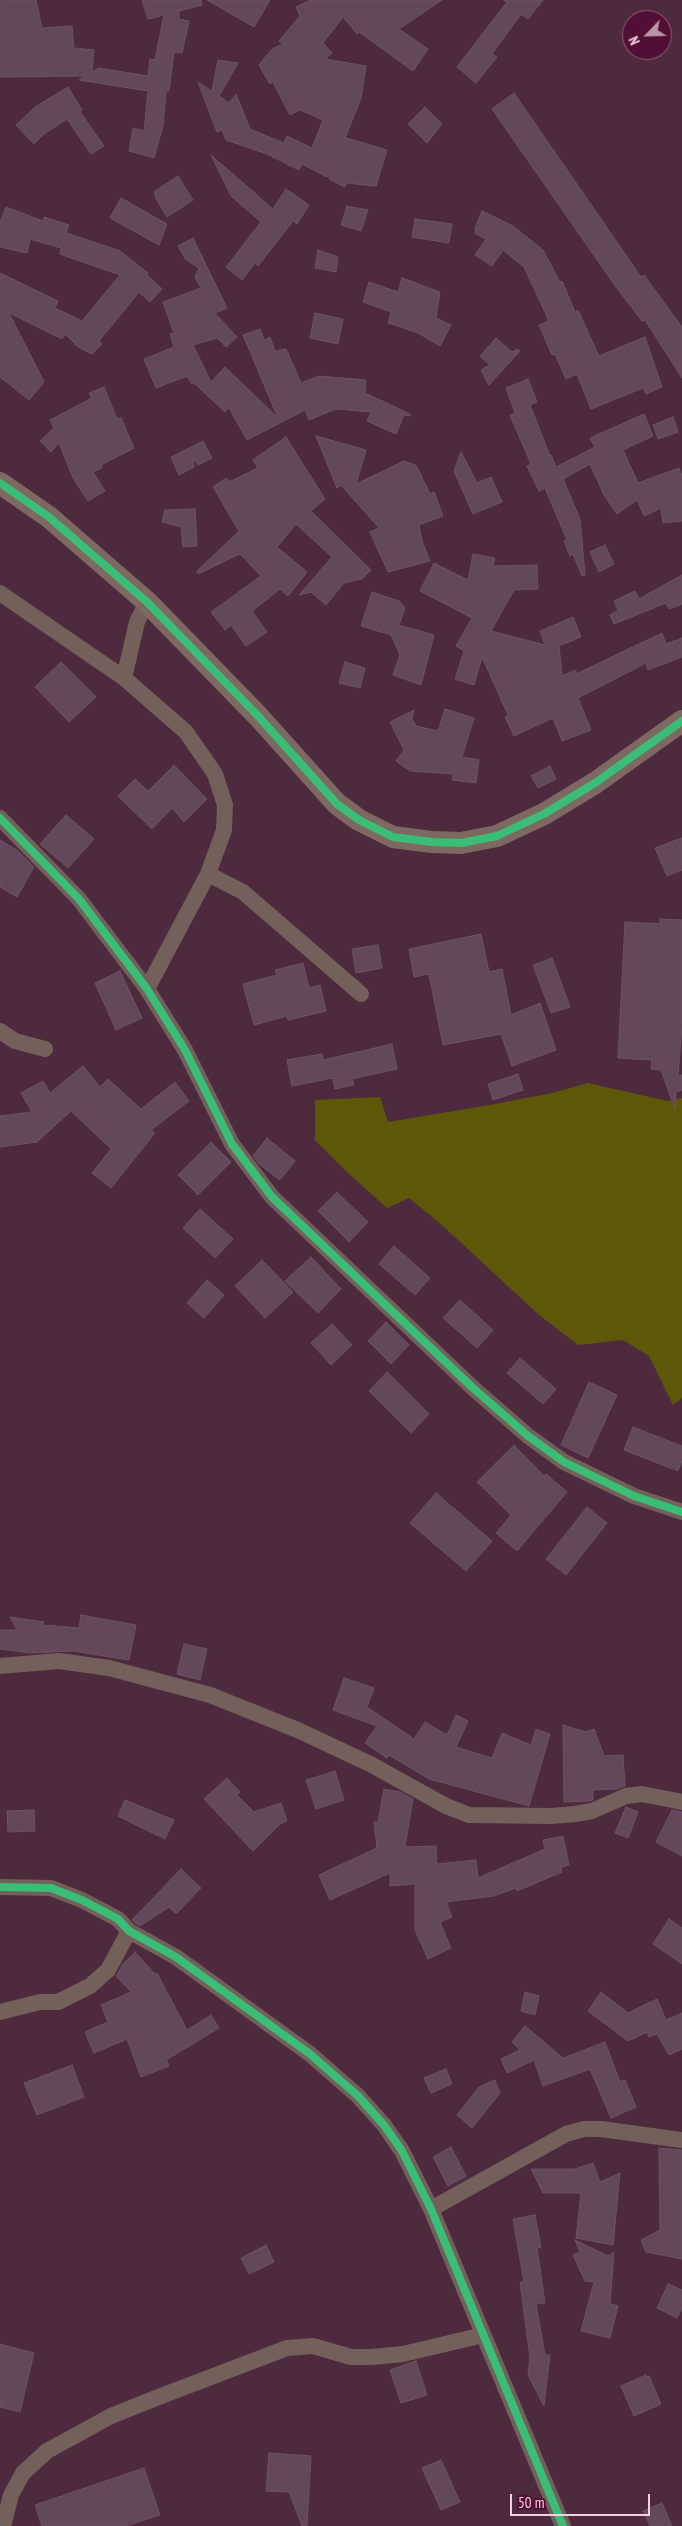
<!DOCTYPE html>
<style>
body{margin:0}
#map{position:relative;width:682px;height:2526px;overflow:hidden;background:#4e2a3e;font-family:"PT Sans Narrow",sans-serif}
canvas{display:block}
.north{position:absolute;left:622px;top:10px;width:50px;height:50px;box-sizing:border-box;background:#510f35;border:1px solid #945c7a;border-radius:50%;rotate:246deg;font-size:14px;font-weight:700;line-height:20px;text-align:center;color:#f9cfe1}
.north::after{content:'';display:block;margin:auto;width:18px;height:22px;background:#bd95a8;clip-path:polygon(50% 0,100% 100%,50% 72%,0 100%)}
.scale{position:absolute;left:510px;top:2494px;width:140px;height:22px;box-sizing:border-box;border:2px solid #f9cfe1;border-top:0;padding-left:6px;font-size:15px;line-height:18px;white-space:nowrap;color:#f9cfe1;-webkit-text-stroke:4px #510f35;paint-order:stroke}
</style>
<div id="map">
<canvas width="682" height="2526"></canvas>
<div class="north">N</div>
<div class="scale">50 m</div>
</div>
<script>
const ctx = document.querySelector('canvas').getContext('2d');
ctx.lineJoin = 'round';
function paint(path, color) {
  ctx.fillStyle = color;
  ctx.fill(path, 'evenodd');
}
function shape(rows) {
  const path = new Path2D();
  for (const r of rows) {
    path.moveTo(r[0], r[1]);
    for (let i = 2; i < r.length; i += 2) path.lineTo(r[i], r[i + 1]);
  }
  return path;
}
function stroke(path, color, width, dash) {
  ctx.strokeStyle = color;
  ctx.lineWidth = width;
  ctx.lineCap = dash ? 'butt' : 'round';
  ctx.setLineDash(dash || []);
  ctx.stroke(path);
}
paint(shape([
 [588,1083,667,1101,682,1098,682,1398,673,1405,649,1356,623,1340,578,1345,538,1314,443,1226,409,1198,387,1208,347,1172,315,1140,315,1100,380,1097,388,1122,484,1106,552,1093]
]), '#5d5808');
const building = shape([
 [0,0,36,0,42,28,72,26,74,48,94,50,92,72,99,68,148,76,150,59,155,60,164,15,148,19,142,0,201,0,202,5,179,11,179,19,189,21,182,53,174,52,169,91,166,91,163,126,154,158,129,151,133,128,144,131,148,91,79,80,85,76,0,77,0,0],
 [207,0,270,0,254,27,207,0],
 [311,0,442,0,399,29,428,49,413,71,359,32,357,34,343,17,323,43,332,53,325,59,366,66,361,98,346,136,343,137,387,150,376,186,346,183,345,187,329,179,330,173,327,177,302,164,299,170,267,154,226,140,222,130,217,132,198,82,212,91,218,60,238,63,219,96,229,103,236,94,250,129,284,143,287,136,312,148,323,120,300,110,290,115,273,82,270,84,259,65,272,49,283,44,279,41,300,16,296,7,311,0],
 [504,0,543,0,528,19,521,14,492,54,497,57,476,83,457,67,507,2,504,0],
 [68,87,82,110,80,112,104,146,91,154,67,119,44,134,34,144,16,125,35,107,68,87],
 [514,93,641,277,644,275,682,327,682,378,645,320,642,321,616,287,492,109,514,93],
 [425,107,442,124,427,143,408,124,425,107],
 [211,155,273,209,286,189,309,205,297,224,293,221,258,266,255,263,242,280,226,267,261,222,231,196,211,155],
 [178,176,193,200,167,217,155,197,155,191,178,176],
 [121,198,167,224,159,245,110,218,121,198],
 [347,206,368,210,361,231,341,225,347,206],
 [6,207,43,221,44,217,69,225,66,233,120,251,148,273,147,275,162,289,150,302,139,292,99,341,102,344,92,354,78,347,65,334,62,339,9,313,44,382,29,400,0,377,0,273,58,301,55,308,82,321,120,275,60,254,61,248,30,239,27,253,0,247,0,222,6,207],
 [482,211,513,226,543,250,560,282,562,281,575,312,578,310,599,356,645,337,662,387,646,394,643,388,591,409,577,374,566,379,555,354,552,355,539,325,549,321,524,267,503,250,492,266,475,255,486,239,476,234,475,228,482,211],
 [415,219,452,224,449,243,412,237,415,219],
 [193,238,227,308,215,313,237,337,226,347,217,338,193,345,211,382,225,367,278,418,243,335,260,329,264,340,270,337,275,351,286,349,301,383,319,376,366,380,365,393,410,414,410,416,404,415,396,434,367,421,371,412,336,409,309,420,305,410,247,440,229,408,225,412,194,383,192,384,187,376,156,388,144,359,174,347,170,334,174,333,163,302,201,288,195,277,199,268,186,260,178,246,193,238],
 [318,250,338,257,336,272,315,268,318,250],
 [402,278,440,292,436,318,451,325,440,346,418,333,388,323,391,312,363,302,369,282,398,292,402,278],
 [315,313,343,319,338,344,310,338,315,313],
 [496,338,512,352,517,349,520,351,489,385,481,370,490,365,480,356,496,338],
 [528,379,537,402,530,405,550,456,551,455,556,467,595,447,590,438,644,414,653,436,623,450,638,483,679,468,682,476,682,521,663,523,661,508,644,516,637,500,617,514,604,495,590,464,563,479,580,519,585,575,582,576,573,554,570,556,564,541,567,540,545,488,539,491,527,466,531,464,510,415,515,413,506,388,528,379],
 [104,387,117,419,121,418,134,448,101,465,102,468,93,472,105,491,88,501,73,478,59,443,51,452,40,441,54,428,50,420,92,398,89,393,104,387],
 [673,417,678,432,658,439,653,425,673,417],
 [316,436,366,450,356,484,404,461,416,465,430,494,434,492,443,516,419,525,422,541,430,561,388,572,370,532,379,528,341,485,337,488,316,436],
 [286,437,325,499,311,511,371,570,362,579,344,583,326,605,311,592,299,595,332,557,296,524,277,547,307,572,288,596,280,589,252,611,267,632,246,646,231,625,225,630,211,612,261,576,240,554,198,574,197,571,239,531,213,487,226,478,229,482,258,468,253,460,286,437],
 [203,441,212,458,198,465,193,458,194,467,179,475,171,457,203,441],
 [461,452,477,483,491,477,502,502,473,514,454,471,461,452],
 [195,509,197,546,183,547,181,527,162,522,165,510,195,509],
 [605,545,614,564,599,572,590,552,605,545],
 [473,554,495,558,493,566,537,565,538,589,514,590,491,631,545,645,540,631,573,617,581,637,559,646,562,676,575,670,576,674,662,633,666,644,682,638,682,657,648,670,646,663,578,698,591,730,562,741,553,718,514,736,505,717,508,715,482,657,474,685,455,679,464,651,456,646,472,618,420,591,434,563,468,580,473,554],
 [682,575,682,604,669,609,666,603,614,624,610,615,618,610,614,601,635,591,639,599,682,575],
 [372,592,399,601,405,608,399,625,434,635,421,685,393,675,400,655,391,635,361,626,372,592],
 [61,662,96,697,69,722,35,687,61,662],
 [345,662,365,668,360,688,339,683,345,662],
 [445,709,474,718,462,757,479,760,476,783,452,780,453,774,410,771,396,761,404,750,390,722,414,710,412,719,416,726,438,731,445,709],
 [174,765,207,799,184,822,172,808,152,829,118,796,135,779,148,791,174,765],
 [550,766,556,779,538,788,531,776,550,766],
 [66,815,94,839,68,868,40,844,66,815],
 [682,838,682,870,667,876,655,848,682,838],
 [0,840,17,850,34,867,17,897,0,887,0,840],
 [660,919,682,920,682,1026,678,1076,682,1075,682,1090,676,1092,675,1109,661,1070,651,1069,652,1060,618,1058,625,922,660,924,660,919],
 [481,934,489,972,502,969,511,1015,540,1003,556,1050,512,1066,501,1034,443,1045,429,974,414,977,409,949,481,934],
 [378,945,382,968,356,973,352,949,378,945],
 [552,958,570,1007,551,1013,533,965,552,958],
 [303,963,309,988,320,985,326,1011,288,1020,287,1016,254,1025,243,984,277,975,275,970,303,963],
 [120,971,142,1018,116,1030,95,983,120,971],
 [392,1044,397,1069,352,1079,354,1085,335,1089,333,1078,292,1086,287,1060,322,1054,323,1060,392,1044],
 [83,1066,100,1087,108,1079,141,1109,175,1082,189,1101,151,1130,155,1133,111,1188,92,1173,111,1149,71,1111,37,1142,0,1147,0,1116,32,1112,21,1093,43,1081,50,1093,83,1066],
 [518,1074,523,1090,493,1100,488,1084,518,1074],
 [267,1138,295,1161,280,1180,259,1164,253,1156,267,1138],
 [211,1142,231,1162,198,1195,178,1175,211,1142],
 [337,1192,368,1222,349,1242,318,1211,337,1192],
 [200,1209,233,1239,215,1258,183,1228,200,1209],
 [394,1246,430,1278,415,1295,379,1264,394,1246],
 [311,1257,341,1289,318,1313,285,1281,311,1257],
 [262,1260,293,1292,265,1318,235,1286,262,1260],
 [207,1280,224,1295,204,1318,187,1303,207,1280],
 [460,1300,493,1330,477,1348,443,1318,460,1300],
 [386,1322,409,1345,391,1364,368,1341,386,1322],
 [332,1324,352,1345,331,1365,311,1343,332,1324],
 [520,1358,556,1389,543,1404,507,1373,520,1358],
 [387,1372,429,1414,411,1433,369,1391,387,1372],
 [589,1382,617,1395,588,1458,561,1445,589,1382],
 [633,1427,682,1446,682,1461,678,1471,624,1450,633,1427],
 [514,1445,544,1476,546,1474,567,1492,517,1551,496,1533,511,1515,477,1482,514,1445],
 [436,1493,492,1541,466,1571,410,1523,436,1493],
 [587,1507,607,1523,566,1575,546,1559,587,1507],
 [81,1615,136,1625,129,1660,73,1651,31,1653,0,1649,0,1630,17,1630,10,1617,44,1622,43,1625,79,1628,81,1615],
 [184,1644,207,1649,200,1680,177,1674,184,1644],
 [344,1678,374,1688,367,1707,414,1739,425,1722,447,1735,456,1715,468,1721,456,1747,492,1758,502,1733,531,1745,536,1729,550,1734,529,1806,429,1779,389,1755,387,1758,365,1743,377,1726,333,1710,344,1678],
 [563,1725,586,1732,594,1729,604,1756,623,1755,625,1786,617,1789,593,1790,593,1800,589,1801,564,1802,563,1725],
 [335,1771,344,1800,316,1809,306,1780,335,1771],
 [227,1778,240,1792,237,1795,254,1812,281,1803,287,1821,280,1824,253,1851,204,1799,227,1778],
 [384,1789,400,1792,413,1799,405,1847,436,1846,437,1864,476,1860,478,1878,545,1849,543,1840,563,1836,569,1865,561,1867,562,1872,517,1891,516,1888,494,1896,446,1902,452,1917,440,1922,451,1948,428,1959,415,1930,415,1884,390,1886,390,1873,330,1900,319,1875,377,1848,374,1822,378,1822,384,1789],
 [125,1800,174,1820,165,1839,118,1816,125,1800],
 [626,1807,638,1812,628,1838,615,1833,626,1807],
 [34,1810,35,1831,8,1832,7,1811,34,1810],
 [672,1810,682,1812,682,1856,656,1842,672,1810],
 [181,1869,201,1888,176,1914,169,1907,140,1926,135,1923,132,1920,181,1869],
 [669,1919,682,1928,682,1964,653,1944,669,1919],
 [135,1952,155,1974,157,1973,187,2030,211,2015,219,2028,166,2060,169,2066,141,2077,127,2039,94,2053,85,2032,108,2022,101,2005,131,1992,116,1976,123,1964,135,1952],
 [525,1992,539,1996,535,2015,521,2011,525,1992],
 [601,1992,628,2013,657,1999,666,2020,682,2013,682,2049,669,2055,657,2034,649,2037,647,2032,628,2041,588,2011,601,1992],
 [525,2026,563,2058,605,2042,620,2082,625,2080,636,2107,611,2118,590,2069,543,2086,534,2060,507,2073,501,2059,520,2050,512,2042,525,2026],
 [72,2065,84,2097,37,2115,24,2083,72,2065],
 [446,2069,452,2084,431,2093,424,2078,446,2069],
 [495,2080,500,2093,472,2128,457,2115,479,2087,495,2080],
 [451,2147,466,2176,448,2186,433,2157,451,2147],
 [659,2148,682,2150,682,2259,646,2252,641,2240,660,2230,659,2148],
 [593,2163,600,2182,620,2173,613,2245,576,2238,581,2193,543,2193,531,2169,575,2169,593,2163],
 [535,2215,541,2247,537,2248,545,2303,536,2304,545,2355,550,2355,544,2406,528,2375,530,2358,520,2282,524,2282,513,2219,535,2215],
 [575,2240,608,2256,614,2252,610,2304,618,2306,610,2338,581,2331,594,2282,585,2281,573,2255,580,2252,575,2240],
 [266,2245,274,2262,249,2274,241,2258,266,2245],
 [668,2284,682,2290,682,2308,677,2318,657,2308,668,2284],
 [0,2344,34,2353,20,2412,0,2407,0,2344],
 [416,2361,427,2395,401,2403,390,2370,416,2361],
 [646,2375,646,2377,649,2376,661,2404,634,2416,621,2386,646,2375],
 [269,2453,311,2456,307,2526,302,2526,289,2492,266,2491,269,2453],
 [441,2460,460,2502,441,2510,422,2468,441,2460],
 [144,2468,160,2515,126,2526,42,2526,35,2505,144,2468],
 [662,2503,672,2526,650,2526,643,2511,662,2503]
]);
paint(building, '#63475a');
stroke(building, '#6d5265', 1);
stroke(shape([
 [0,593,124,678,186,732,215,774,225,805,224,830,208,874,147,989],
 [124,678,137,622,147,602],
 [0,818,79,899,147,989,185,1050,232,1144,272,1197,473,1388,528,1436,564,1462,634,1496,682,1512],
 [208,874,243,892,361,994],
 [0,1031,15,1041,45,1049],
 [0,1666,59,1661,109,1668,210,1695,300,1731,372,1765,446,1806,469,1815,551,1816,575,1814,592,1811,626,1796,642,1794,682,1802],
 [0,1887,51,1888,82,1900,118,1919,129,1931,176,1957,310,2054,358,2096,384,2125,402,2151,431,2209,563,2526],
 [0,2012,40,2002,58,2002,90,1986,108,1970,129,1931],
 [431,2209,566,2134,584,2129,601,2129,682,2140],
 [3,2526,11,2495,23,2473,47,2451,111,2416,156,2398,287,2348,313,2346,351,2357,372,2357,403,2354,483,2335]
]), '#73605b', 16);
stroke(shape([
 [0,483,49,517,147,602,258,716,337,804,359,820,393,837,432,842,461,843,497,836,544,814,595,783,682,721]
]), '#7e6862', 22);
stroke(shape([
 [0,483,49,517,147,602,258,716,337,804,359,820,393,837,432,842,461,843,497,836,544,814,595,783,682,721],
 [0,818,79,899,147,989,185,1050,232,1144,272,1197,473,1388,528,1436,564,1462,634,1496,682,1512],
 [0,1887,51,1888,82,1900,118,1919,129,1931,176,1957,310,2054,358,2096,384,2125,402,2151,431,2209,563,2526]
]), '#3abd76', 8);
</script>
